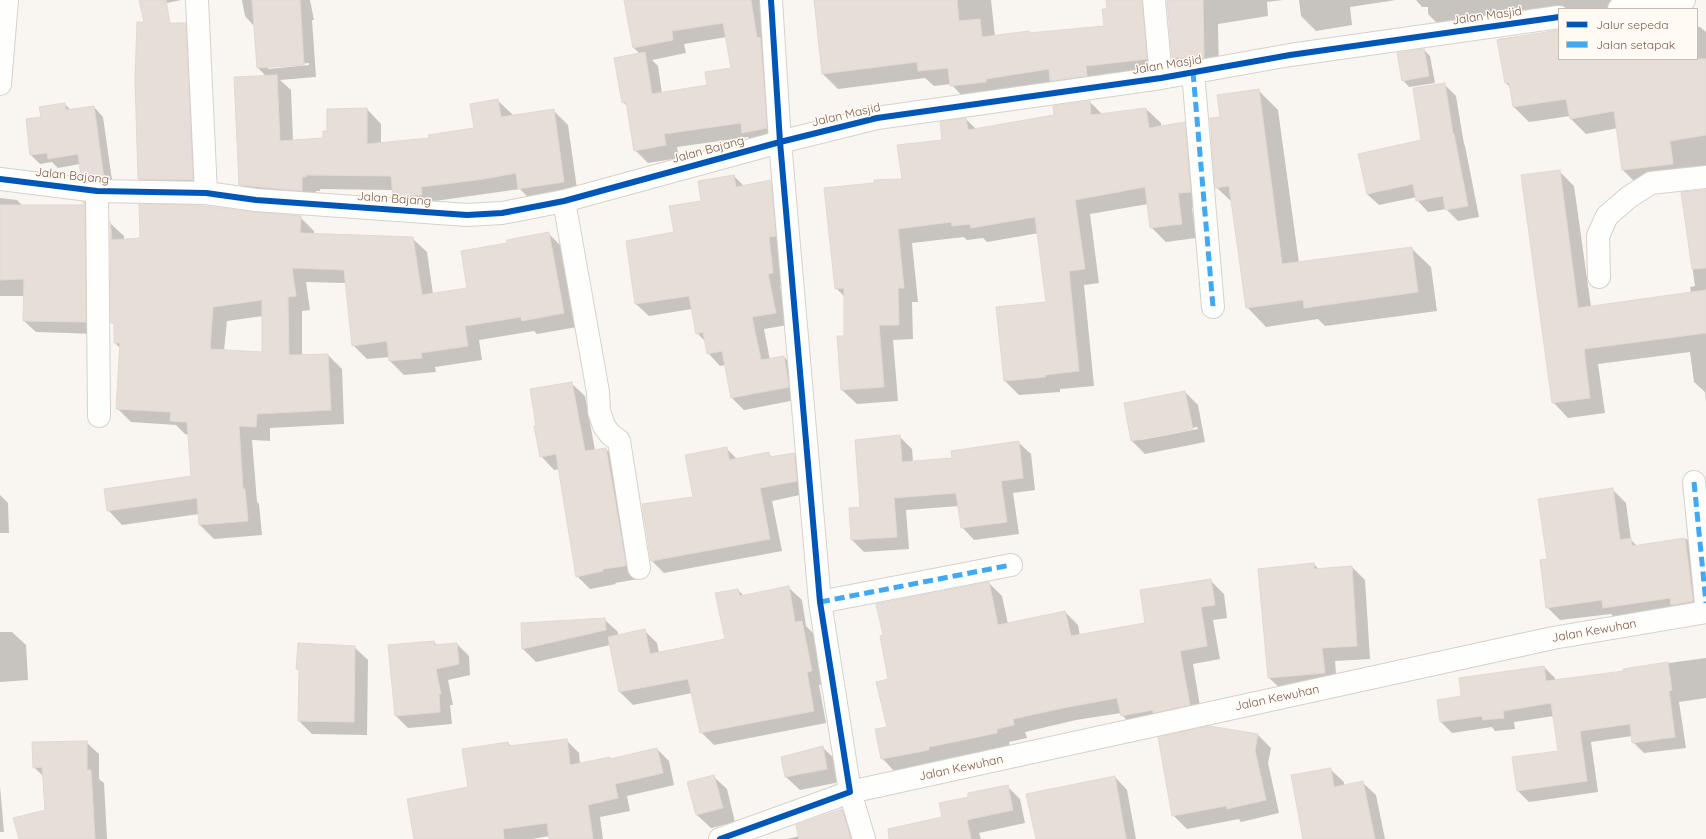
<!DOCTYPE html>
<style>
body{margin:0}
#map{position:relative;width:1706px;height:839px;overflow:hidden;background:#f9f5f0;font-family:Quicksand,sans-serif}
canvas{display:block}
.legend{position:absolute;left:1558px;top:8px;width:140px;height:52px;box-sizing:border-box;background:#fffaf3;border:1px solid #cabbb1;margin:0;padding:5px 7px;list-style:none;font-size:12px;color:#7a5c4d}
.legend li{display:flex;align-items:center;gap:8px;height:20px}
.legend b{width:20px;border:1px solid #cabbb1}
</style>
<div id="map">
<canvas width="1706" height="839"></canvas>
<ul class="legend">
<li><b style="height:5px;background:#0057b8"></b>Jalur sepeda</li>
<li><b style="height:5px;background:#3fa9f5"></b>Jalan setapak</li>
</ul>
</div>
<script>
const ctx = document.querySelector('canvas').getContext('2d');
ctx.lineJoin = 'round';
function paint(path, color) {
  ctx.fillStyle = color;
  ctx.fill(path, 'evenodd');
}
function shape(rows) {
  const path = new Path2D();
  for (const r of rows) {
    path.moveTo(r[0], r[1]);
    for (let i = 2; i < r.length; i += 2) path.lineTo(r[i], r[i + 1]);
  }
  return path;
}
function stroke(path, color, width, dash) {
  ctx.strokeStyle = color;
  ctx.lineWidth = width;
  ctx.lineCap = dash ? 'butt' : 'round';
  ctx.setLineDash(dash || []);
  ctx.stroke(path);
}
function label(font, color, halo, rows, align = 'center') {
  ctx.font = font + ' Quicksand,sans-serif';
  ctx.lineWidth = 3;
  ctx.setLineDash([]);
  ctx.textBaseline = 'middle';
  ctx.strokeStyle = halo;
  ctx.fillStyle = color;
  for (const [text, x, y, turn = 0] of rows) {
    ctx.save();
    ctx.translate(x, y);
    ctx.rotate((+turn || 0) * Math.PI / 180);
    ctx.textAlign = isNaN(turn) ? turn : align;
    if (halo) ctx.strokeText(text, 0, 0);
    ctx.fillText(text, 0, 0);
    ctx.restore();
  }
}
paint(shape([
 [158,0,181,0,162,4],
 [242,0,310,0,314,20,312,20,316,77,280,80,291,90,293,141,324,139,328,132,367,109,381,124,381,144,430,139,475,129,497,100,512,114,512,117,553,110,568,125,578,196,533,202,520,189,435,201,436,209,408,211,394,197,393,190,320,189,320,191,316,191,316,205,254,199,240,185,266,76,258,68,254,26,245,16],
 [309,63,309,65,268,69,268,67],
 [625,0,761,0,779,141,756,145,748,137,677,147,679,158,648,163,635,150,628,107,623,102,640,54,634,48],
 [727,37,732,69,708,86,662,93,658,66,652,60,686,53,684,44],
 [815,0,991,0,995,37,1029,32,1031,34,1105,27,1108,10,1107,0,1163,0,1161,74,966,100,951,84,934,86,925,78,838,89,823,74],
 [1168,0,1283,0,1267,2,1268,16,1218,24,1219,72,1188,73,1173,58],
 [1299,0,1396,0,1350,7,1352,25,1316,31,1301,16],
 [1416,0,1665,0,1651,9,1559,9,1443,29,1428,14,1428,7,1422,7],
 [185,24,198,37,205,193,152,192,139,179],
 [1697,27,1700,27,1706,32,1706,181,1638,185,1623,170,1618,128,1586,134,1571,119,1570,116,1529,122,1514,107,1511,88,1506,83,1498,39,1559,31,1559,59,1697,59],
 [1424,50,1430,56,1435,83,1409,87,1403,80],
 [1445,85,1456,96,1464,144,1465,146,1479,217,1458,221,1446,209,1428,212,1417,200,1417,197,1379,205,1367,194,1422,141],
 [1259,91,1278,110,1299,263,1411,248,1431,267,1437,311,1325,326,1318,319,1266,327,1247,307,1233,203,1216,187],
 [1090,102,1102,114,1146,109,1161,123,1161,127,1184,124,1199,138,1205,206,1192,208,1196,238,1166,242,1151,227,1148,204,1090,214,1099,283,1084,285,1094,386,1060,389,1060,392,1019,395,1005,381,1047,303,1039,233,987,242,983,238,967,240,964,237,912,243,918,302,912,302,913,339,893,340,898,401,857,404,842,390,845,337,845,297,836,288,903,180,966,119,977,130,1055,116],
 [65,104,71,111,94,107,103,117,113,187,91,185,82,176,80,164,58,168,52,162,40,164,31,155,42,118],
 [1559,171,1574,186,1591,307,1691,293,1690,287,1695,286,1682,193,1706,191,1706,402,1705,392,1694,382,1690,352,1598,364,1605,413,1568,418,1553,402],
 [734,176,744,186,770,182,783,194,785,285,780,286,788,325,764,329,770,360,784,357,796,369,801,399,744,410,732,398,725,365,720,366,708,353,706,342,697,333,692,309,649,316,636,304,675,233,702,202],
 [0,198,17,200,23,206,84,206,85,204,96,215,97,334,36,332,24,321,25,296,0,296],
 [300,217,314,231,314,235,412,238,427,252,433,294,469,289,508,244,548,233,562,247,577,327,537,334,534,331,479,340,482,360,435,367,436,372,404,375,390,361,390,357,367,359,353,345,346,283,306,282,310,310,302,311,302,356,328,355,342,369,344,424,270,428,270,441,252,440,257,502,259,504,262,535,214,539,200,525,199,514,122,525,108,510,192,477,189,435,185,434,176,425,131,422,117,408,120,348,115,343,115,326,112,322,111,224,124,236,124,240],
 [263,316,263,353,224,351,227,321],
 [571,383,585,396,595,450,606,449,619,462,638,579,615,583,616,584,590,589,577,576,560,469,554,470,541,456,537,426],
 [1185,392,1198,405,1205,442,1145,454,1132,441],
 [1197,427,1198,429,1141,440,1141,438],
 [899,436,912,449,913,462,953,459,1018,442,1031,454,1035,490,1013,493,1019,534,974,540,962,527,959,506,906,510,909,549,864,552,852,540,861,508],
 [726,448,738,460,769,454,773,458,794,454,807,466,809,493,772,501,782,551,664,573,651,560],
 [1612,489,1626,503,1631,540,1637,546,1687,539,1700,552,1706,615,1617,620,1611,614,1560,620,1547,607,1548,560],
 [0,495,8,503,9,533,0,533],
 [1314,564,1319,570,1352,567,1365,580,1370,659,1335,661,1337,686,1283,691,1269,678],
 [1211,581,1224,594,1227,618,1213,620,1220,659,1193,664,1202,718,1135,729,1122,715,1121,713,1076,720,1025,732,1027,738,1009,742,1010,746,941,760,942,763,895,772,882,758,888,728,890,680,989,583,1002,596,1008,624,1065,612,1078,625,1080,636,1146,624],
 [789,588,802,600,806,626,815,635,825,684,819,685,826,723,714,745,701,732,692,693,633,705,620,692,610,645,536,662,523,649,522,624,604,619,618,632,618,636,644,630,657,643,659,653,726,640,738,590,744,596],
 [0,632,12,632,26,645,28,680,0,682],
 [434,642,437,645,457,644,469,656,470,675,448,680,453,705,450,705,452,724,408,728,396,716,389,646],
 [354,647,368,660,367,735,312,734,299,721,300,671,297,668],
 [1706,658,1706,698,1679,702,1686,748,1644,753,1633,742,1632,736,1591,742,1598,792,1529,802,1518,791,1559,752,1554,716,1514,722,1515,729,1495,731,1492,727,1452,733,1441,722,1462,697,1544,667,1555,678,1555,680,1625,672,1624,669],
 [1257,734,1271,748,1268,763,1279,813,1241,822,1239,819,1187,829,1173,815],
 [566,740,579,753,580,764,609,758,611,760,657,749,669,761,674,785,627,796,630,811,600,817,603,839,550,839,550,836,532,839,415,839,469,788,508,743,512,747],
 [86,742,99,754,99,779,104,783,107,839,20,839,46,811,44,777,34,767],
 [822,747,836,760,840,782,800,790,786,777],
 [1330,769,1344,782,1344,786,1362,782,1376,795,1385,839,1304,839],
 [713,776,727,789,735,822,711,828,697,815,689,782],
 [1115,777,1127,790,1136,839,1038,839],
 [0,786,4,832,0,832],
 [1007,786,1020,799,1025,823,979,833,981,839,902,839,944,818,969,797],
 [842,810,855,823,860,839,787,839,799,836]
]), '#0003');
const building = shape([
 [139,0,166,0,170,23,186,23,193,180,138,179,135,80,137,22,144,22,139,0],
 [252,0,300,0,304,65,257,68,252,0],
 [624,0,751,0,757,38,760,37,761,46,767,128,742,133,741,123,664,134,666,145,634,151,626,102,622,103,614,58,645,52,652,94,707,85,705,72,731,68,723,23,672,31,673,40,633,48,624,0],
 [814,0,957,0,959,21,980,19,982,37,1029,31,1029,33,1104,26,1102,9,1107,9,1106,0,1142,0,1147,59,1086,66,1087,76,1050,81,1049,69,986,79,986,82,950,86,948,68,918,71,917,62,822,74,814,0],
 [1167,0,1203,0,1204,58,1172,58,1167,0],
 [1559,30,1559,59,1706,59,1706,135,1670,141,1673,164,1622,170,1614,111,1570,119,1566,99,1513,107,1509,83,1505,83,1497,40,1559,30],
 [1424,49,1429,76,1402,81,1397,53,1424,49],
 [277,75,280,141,323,138,323,131,327,131,327,109,367,108,367,144,429,138,428,135,474,128,470,104,498,99,501,117,554,109,564,182,518,189,516,173,484,179,421,187,422,195,393,197,391,176,306,175,306,177,302,177,302,191,239,185,234,77,277,75],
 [1445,83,1453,134,1454,134,1468,206,1445,210,1443,196,1416,201,1413,184,1367,194,1358,154,1421,140,1413,88,1445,83],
 [1259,89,1282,264,1412,247,1418,292,1304,308,1303,300,1246,308,1229,186,1215,188,1210,118,1220,117,1217,95,1259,89],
 [1090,101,1091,115,1146,108,1149,128,1185,122,1191,192,1178,193,1182,224,1150,228,1145,187,1075,200,1085,269,1069,271,1079,371,1045,375,1046,377,1004,381,996,307,1046,302,1035,217,971,228,970,224,952,226,951,222,898,229,904,288,898,288,899,325,879,325,884,387,841,390,837,336,844,336,844,288,835,289,824,188,874,183,874,180,902,179,897,145,942,140,940,122,966,118,968,130,1054,115,1053,106,1090,101],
 [65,103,66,110,94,106,104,179,81,176,78,154,48,159,47,153,30,155,26,119,41,117,39,107,65,103],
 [1560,170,1578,308,1706,290,1706,333,1584,349,1590,398,1552,403,1521,175,1560,170],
 [734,175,736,187,771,180,776,236,769,237,773,273,768,274,776,313,752,317,761,360,784,356,789,387,731,398,722,351,707,354,703,332,696,334,689,296,635,304,626,241,674,232,669,206,701,201,698,181,734,175],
 [1706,190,1706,268,1692,269,1681,192,1706,190],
 [83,202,85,202,86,322,23,321,24,279,0,280,0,205,84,205,83,202],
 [139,204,195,205,255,212,301,216,300,233,413,237,422,295,467,288,461,251,507,243,507,240,549,232,564,313,522,321,521,317,465,326,468,346,421,353,422,358,389,361,387,341,352,346,344,270,292,268,296,296,288,297,289,355,328,354,331,410,257,414,256,427,239,426,243,489,245,489,248,521,199,525,197,498,107,511,104,489,191,476,187,422,170,421,171,412,116,409,120,343,114,343,114,323,111,323,110,221,112,240,140,238,139,204],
 [262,300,262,352,210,349,213,307,262,300],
 [572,382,585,451,606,448,626,564,625,566,603,569,603,571,576,577,556,454,540,457,534,426,536,426,530,389,572,382],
 [1185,391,1193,429,1131,441,1124,403,1185,391],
 [900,435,902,462,952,458,951,451,1019,441,1023,478,1001,481,1007,522,961,528,956,493,894,498,897,537,851,540,849,508,860,507,855,440,900,435],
 [727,447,729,460,769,452,770,457,794,453,797,481,760,488,770,539,651,561,642,504,693,497,685,455,727,447],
 [1613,488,1620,540,1631,538,1632,546,1685,538,1693,601,1671,605,1670,598,1603,608,1602,600,1546,608,1540,560,1547,559,1538,499,1613,488],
 [1314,563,1314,569,1352,566,1357,646,1322,648,1325,673,1268,678,1258,569,1314,563],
 [1211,579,1215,605,1201,607,1207,646,1180,651,1190,705,1153,713,1153,710,1121,716,1117,698,1063,708,1013,719,1014,725,997,729,997,733,929,747,929,750,881,759,875,729,887,727,876,682,888,679,880,636,883,635,876,604,989,582,998,625,1065,611,1071,636,1145,623,1140,590,1211,579],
 [789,586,795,622,802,621,812,671,807,672,814,711,700,733,688,679,619,692,608,637,645,629,650,654,725,639,715,593,738,589,740,596,789,586],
 [605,618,606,630,522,649,521,623,605,618],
 [434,641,434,645,457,643,459,664,436,669,441,694,439,694,440,712,395,716,388,645,434,641],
 [298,643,355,646,354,722,298,721,299,669,296,669,298,643],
 [1668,662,1672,690,1669,691,1675,737,1632,743,1630,724,1580,731,1587,781,1517,791,1512,757,1558,751,1551,703,1503,711,1504,718,1483,720,1482,716,1440,722,1437,700,1461,696,1459,678,1544,666,1546,681,1624,671,1623,669,1668,662],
 [1209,726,1258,734,1255,750,1266,800,1227,809,1226,806,1172,816,1158,737,1209,726],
 [567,739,570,765,610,757,610,759,657,748,663,773,615,784,618,798,588,805,593,839,549,839,547,823,503,829,504,839,414,839,407,799,468,787,462,749,508,742,509,746,567,739],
 [87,741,87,770,91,770,95,839,19,839,13,818,45,810,42,767,33,768,32,742,87,741],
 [823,746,827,769,785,777,781,757,823,746],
 [1331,768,1334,787,1363,781,1375,839,1303,839,1291,775,1331,768],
 [714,775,723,808,696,815,687,782,714,775],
 [1115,776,1126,839,1036,839,1026,794,1115,776],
 [1008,785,1013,810,967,820,971,839,889,839,888,829,942,817,939,803,968,797,968,793,1008,785],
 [842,809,851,839,799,839,796,825,842,809]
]);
paint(building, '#e6ded7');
stroke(building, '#e2d8d2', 1);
const minor = shape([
 [197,0,206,193],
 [1154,0,1161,78],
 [1619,9,1684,0],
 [1193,72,1213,307],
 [0,84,7,0],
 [0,179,97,191,206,193,256,200,467,215,502,213,564,201,780,142,877,118,1161,78,1290,55,1559,17],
 [97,191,99,416],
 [564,201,598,392,599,411,604,426,610,434,619,441,639,568],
 [1599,277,1598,236,1607,216,1629,197,1651,183,1706,177],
 [1694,482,1706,603],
 [820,602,1011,565],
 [720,839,850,792,820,602,780,142,771,0],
 [864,839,850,792,1553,638,1706,612]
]);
stroke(minor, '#d7d1cb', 24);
stroke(minor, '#fefefd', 22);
stroke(shape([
 [1193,72,1213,307],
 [1694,482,1706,603],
 [820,602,1011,565]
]), '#3fa9f5', 5, [10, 5]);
stroke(shape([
 [0,179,97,191,206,193,256,200,467,215,502,213,564,201,780,142,877,118,1161,78,1290,55,1559,17],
 [720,839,850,792,820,602,780,142,771,0]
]), '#0057b8', 6);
label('12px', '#7a5c4d', '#fffaf3', [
 ["Jalan Masjid",1487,16,-8],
 ["Jalan Masjid",1167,65,-9],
 ["Jalan Masjid",846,115,-13],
 ["Jalan Bajang",708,150,-15],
 ["Jalan Bajang",72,176,6],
 ["Jalan Bajang",394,199,4],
 ["Jalan Kewuhan",1594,631,-10],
 ["Jalan Kewuhan",1277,698,-12],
 ["Jalan Kewuhan",961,768,-12]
]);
</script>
